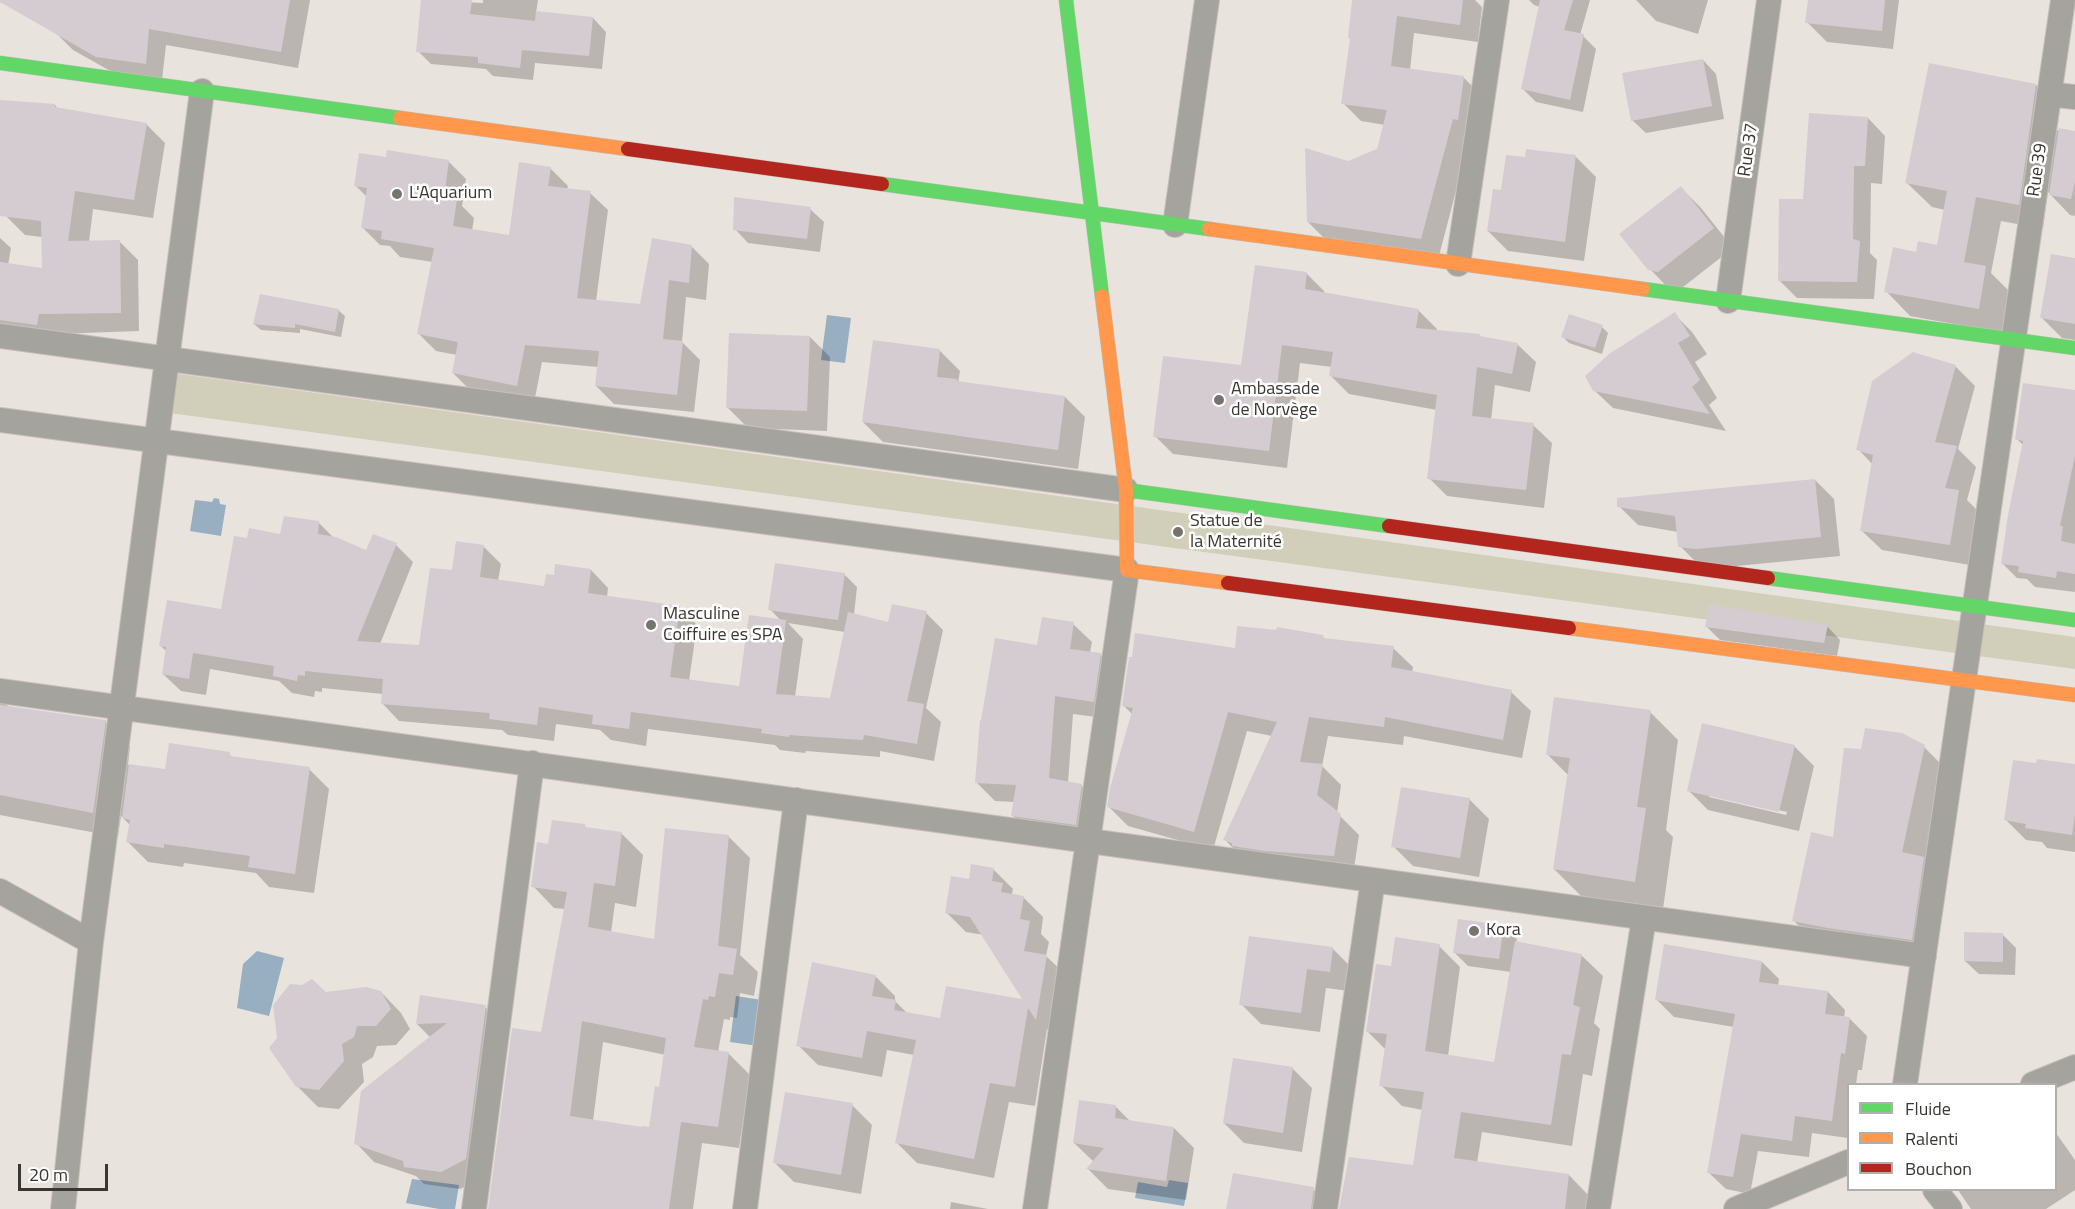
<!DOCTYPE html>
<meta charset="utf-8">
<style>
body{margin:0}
#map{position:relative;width:2075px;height:1209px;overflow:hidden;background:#e9e3de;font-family:"Titillium Web",sans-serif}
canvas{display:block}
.legend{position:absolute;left:1847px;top:1083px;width:210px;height:108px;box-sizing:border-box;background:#fff;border:2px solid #b0afad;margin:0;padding:8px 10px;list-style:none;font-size:18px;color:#3a3632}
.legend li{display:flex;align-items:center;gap:12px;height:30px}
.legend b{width:30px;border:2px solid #b0afad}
.scale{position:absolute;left:18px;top:1164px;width:90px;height:27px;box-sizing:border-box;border:3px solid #3a3632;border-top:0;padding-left:8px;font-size:18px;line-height:21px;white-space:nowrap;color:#3a3632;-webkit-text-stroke:4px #fff;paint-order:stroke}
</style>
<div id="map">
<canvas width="2075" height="1209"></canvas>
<ul class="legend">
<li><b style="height:8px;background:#63d668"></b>Fluide</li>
<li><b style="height:8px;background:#ff974d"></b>Ralenti</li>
<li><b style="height:8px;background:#b3261e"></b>Bouchon</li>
</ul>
<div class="scale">20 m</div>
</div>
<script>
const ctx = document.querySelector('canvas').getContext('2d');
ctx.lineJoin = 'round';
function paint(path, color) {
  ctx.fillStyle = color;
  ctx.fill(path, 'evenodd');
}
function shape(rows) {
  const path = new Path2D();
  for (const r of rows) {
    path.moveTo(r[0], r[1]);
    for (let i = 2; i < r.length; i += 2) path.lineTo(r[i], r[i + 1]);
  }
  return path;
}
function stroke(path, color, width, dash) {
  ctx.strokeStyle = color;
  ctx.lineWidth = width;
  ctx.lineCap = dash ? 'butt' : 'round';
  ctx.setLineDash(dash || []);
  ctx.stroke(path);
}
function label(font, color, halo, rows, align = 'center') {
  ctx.font = font + ' "Titillium Web",sans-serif';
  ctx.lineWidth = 5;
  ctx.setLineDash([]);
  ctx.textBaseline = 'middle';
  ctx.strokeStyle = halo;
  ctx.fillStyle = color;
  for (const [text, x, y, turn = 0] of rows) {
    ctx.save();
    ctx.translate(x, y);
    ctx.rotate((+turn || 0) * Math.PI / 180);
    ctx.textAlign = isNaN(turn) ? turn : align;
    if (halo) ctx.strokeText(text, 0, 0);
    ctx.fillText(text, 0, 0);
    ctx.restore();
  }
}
paint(shape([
 [165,372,2075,637,2075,669,162,412]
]), '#d1cfb9');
paint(shape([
 [827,315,851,318,845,363,821,360],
 [214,498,219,499,220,504,226,505,221,536,190,531,195,500,212,502],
 [257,951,284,958,269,1016,237,1008,243,964],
 [736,996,762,1000,758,1046,730,1042],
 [412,1179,459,1185,455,1209,439,1209,406,1203],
 [1169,1180,1188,1183,1184,1206,1135,1198,1138,1182,1167,1187]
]), '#98aec1');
paint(shape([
 [67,0,310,0,298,68,166,45,162,80,114,73,73,50,56,33],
 [423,0,483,3,483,0,538,0,536,13,593,18,606,32,602,69,535,63,533,80,493,76,486,69,431,64,418,51],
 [1353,0,1475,0,1482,7,1478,42,1414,33,1410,70,1463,77,1481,95,1439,256,1326,240,1308,222,1348,163,1378,150,1385,125,1361,121,1343,103,1352,40],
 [1529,0,1590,0,1580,35,1583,36,1596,49,1583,112,1536,102,1523,89,1540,7,1534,5],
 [1636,0,1708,0,1698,34,1656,21],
 [1809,0,1899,0,1893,49,1827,42,1807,22],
 [1703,60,1716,74,1724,119,1646,133,1632,120],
 [2036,85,2060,110,2057,130,2075,133,2075,216,2070,215,2048,192,2043,229,2001,221,1991,273,2010,292,2003,333,1910,316,1886,291,1917,253,1938,246,1945,210,1932,207,1907,183],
 [0,101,55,105,59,110,146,124,165,143,153,218,93,209,89,242,119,241,138,260,139,331,0,336,0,238,11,248,8,265,43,270,42,237,25,235,6,216,0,198],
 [1868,118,1885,136,1882,184,1871,183,1870,253,1877,260,1874,299,1797,298,1779,280,1805,201],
 [1576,157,1596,177,1584,261,1508,251,1488,231,1503,192,1526,159],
 [388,159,449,162,466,179,462,206,474,218,472,231,511,237,550,168,568,186,567,190,590,193,608,210,596,301,641,306,692,247,709,264,706,300,686,297,682,342,700,360,694,412,614,404,596,386,598,367,542,362,534,403,471,391,453,373,457,355,436,351,418,333,433,262,400,257,390,246,380,245,362,227,367,197,355,185],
 [1681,188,1701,208,1733,248,1678,291,1670,290,1650,269],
 [810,209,824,222,820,252,748,243,735,229],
 [2075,260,2075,340,2062,338,2042,318],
 [1306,273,1324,291,1324,294,1418,310,1437,329,1436,331,1517,344,1536,362,1530,392,1495,385,1491,420,1533,425,1552,443,1544,508,1447,496,1429,478,1437,410,1349,394,1331,376,1332,367,1300,363,1287,468,1173,454,1155,436,1243,367],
 [338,310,345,316,341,337,300,329,300,333,261,330,254,324],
 [1674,314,1692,332,1707,354,1695,362,1717,398,1709,405,1726,431,1613,408,1594,390],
 [1602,327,1608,333,1602,354,1569,343,1563,337],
 [810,337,830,357,827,431,748,428,728,408],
 [940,351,960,371,958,383,1065,397,1085,417,1078,469,883,442,863,422],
 [1955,366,1975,386,1958,449,1976,467,1967,500,1978,511,1970,565,1882,550,1862,531,1873,465,1858,449],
 [2075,392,2075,592,2035,587,2027,579,2017,578,2002,563,2024,446,2017,439],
 [1815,480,1834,499,1840,556,1716,568,1699,565,1680,546,1678,532,1638,525,1619,506],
 [319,523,334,538,366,552,396,545,413,562,380,644,420,647,453,572,484,547,501,564,498,581,545,587,555,576,591,570,608,588,607,597,680,608,697,625,689,681,740,688,781,621,770,609,844,574,857,587,854,615,890,623,926,613,943,630,926,708,941,722,934,761,880,751,880,757,806,751,805,753,780,750,775,745,648,729,646,746,611,740,600,730,556,724,554,741,508,735,502,730,399,721,382,703,383,694,322,688,322,692,315,691,314,697,292,693,279,681,210,669,206,695,181,691,163,674,167,652,161,646,222,611,248,540,282,535],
 [788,623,845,632,831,700,795,697,803,639],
 [1073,624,1092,642,1090,653,1100,654,1119,673,1112,719,1073,714,1068,783,1081,785,1100,804,1094,843,1031,834,1012,815,1015,802,995,801,976,782,1038,647],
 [1827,626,1840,640,1837,656,1720,640,1707,627],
 [1323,637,1325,639,1393,648,1413,667,1412,673,1511,692,1531,711,1522,758,1404,736,1403,745,1328,736,1322,766,1341,785,1337,813,1359,835,1353,875,1244,859,1225,840,1272,736,1247,731,1213,850,1128,826,1109,807,1132,714,1123,705,1237,650],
 [0,698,10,708,105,721,130,747,128,765,166,771,229,754,233,758,309,769,329,789,314,893,269,887,256,873,184,863,183,867,148,862,128,842,130,825,121,816,118,837,0,815],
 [1650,712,1678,740,1666,830,1673,837,1663,909,1582,897,1554,869,1568,775,1547,754],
 [1794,746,1814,766,1799,831,1708,810,1688,790],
 [1709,794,1787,812,1786,815,1709,797],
 [1924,747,1944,767,1925,860,1943,878,1931,959,1813,940,1793,920,1834,839],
 [2075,766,2075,852,2047,848,2042,842,2026,840,2006,820],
 [1469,799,1489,819,1479,877,1413,866,1393,846],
 [585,826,588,829,622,834,643,855,636,907,615,903,611,933,655,940,728,836,750,858,740,955,758,972,754,996,740,993,737,1018,730,1017,730,1020,724,1019,718,1052,728,1053,750,1075,739,1148,702,1143,693,1209,490,1209,542,1033,565,909,554,908,533,886,550,846],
 [603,1042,666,1055,661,1088,651,1129,593,1121],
 [993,869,1013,889,1012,894,1023,897,1043,917,1041,934,1049,942,1046,956,1067,976,1056,1038,1047,1029,1035,1106,1009,1102,994,1178,917,1163,897,1143,914,1055,887,1050,882,1077,818,1065,798,1045,875,976,895,996,895,1001,908,1014,941,1020,1025,1001,984,935,966,932,946,912,970,880],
 [1503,926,1517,939,1516,943,1581,955,1603,976,1594,1023,1600,1029,1592,1076,1583,1074,1572,1146,1482,1132,1477,1163,1569,1175,1590,1197,1588,1209,1340,1209,1414,1167,1423,1110,1402,1106,1381,1085,1386,1050,1368,1032,1392,967,1439,946,1460,967,1448,1056,1495,1064,1511,972,1468,966,1455,953],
 [2003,935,2016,948,2015,975,1979,974,1965,961],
 [1332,948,1352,968,1349,991,1326,988,1320,1032,1261,1024,1241,1004],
 [1762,962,1779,979,1778,986,1828,992,1845,1010,1844,1018,1849,1018,1867,1036,1862,1070,1858,1070,1856,1084,1848,1084,1848,1138,1812,1133,1809,1157,1758,1151,1750,1194,1726,1189,1708,1172,1734,1027,1674,1017,1657,1000],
 [381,992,401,1013,410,1029,396,1045,377,1046,373,1057,362,1064,364,1082,339,1109,318,1107,297,1086],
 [485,1007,504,1025,484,1178,460,1189,424,1184,416,1176,374,1162,356,1143,431,1038,417,1024],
 [1292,1068,1312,1088,1302,1152,1244,1143,1224,1123],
 [852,1105,872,1125,861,1194,794,1182,774,1162],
 [1116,1107,1131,1122,1174,1128,1194,1148,1186,1200,1108,1189,1088,1169,1094,1162,1074,1143],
 [2056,1133,2075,1160,2075,1190,2046,1209,1971,1209,1958,1190,2056,1190],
 [1313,1189,1333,1209,1228,1209],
 [951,1202,988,1209,950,1209]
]), '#0003');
paint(shape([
 [0,0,290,0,281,52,149,29,146,64,96,57,0,2],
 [421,0,472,0,470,14,535,21,536,11,593,17,589,56,522,50,520,68,478,63,478,57,416,52],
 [1352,0,1463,0,1460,25,1397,16,1391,66,1464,76,1458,120,1453,119,1421,239,1307,222,1305,148,1348,161,1377,149,1387,110,1341,104,1350,39,1348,38],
 [1540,0,1573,0,1564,30,1584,34,1570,100,1521,89],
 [1808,0,1885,0,1882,31,1805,23],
 [1703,59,1712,106,1631,121,1622,73],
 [1929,63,2036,84,2019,205,1976,197,1964,262,1986,266,1979,309,1884,292,1893,247,1916,252,1918,241,1937,245,1947,191,1905,183],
 [0,100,55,104,55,107,147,123,134,200,75,191,68,241,120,240,121,313,39,314,37,325,0,320,0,262,42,268,41,221,0,216],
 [1809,113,1868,117,1865,166,1854,166,1853,239,1860,241,1857,282,1778,281,1779,199,1803,199],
 [2059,128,2075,131,2075,181,2071,199,2049,195],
 [1526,149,1576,155,1565,242,1487,231,1493,189,1501,190,1506,155,1525,157],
 [387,150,449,160,444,197,457,199,453,226,509,235,519,162,551,167,548,186,591,191,577,298,640,304,652,238,692,245,689,283,669,280,663,339,683,341,677,395,595,386,599,351,525,345,517,386,452,373,458,342,417,334,434,248,381,239,382,231,361,228,367,188,354,186,359,153,386,157],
 [1681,186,1714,228,1658,272,1648,270,1619,234],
 [734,197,811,207,807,239,733,230],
 [2051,254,2075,258,2075,324,2040,318],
 [1255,265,1307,272,1305,289,1419,309,1416,328,1480,334,1480,336,1518,343,1512,374,1477,367,1472,416,1534,423,1526,490,1427,479,1437,395,1329,376,1333,352,1282,345,1269,451,1153,437,1163,356,1241,365],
 [260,294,339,309,335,332,295,324,295,328,253,324],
 [1675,312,1690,336,1678,343,1700,380,1692,387,1710,414,1593,391,1585,376,1609,354],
 [1569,314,1603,325,1595,348,1561,337],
 [729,333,810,336,807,411,726,408],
 [873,340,940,349,937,377,957,379,957,381,1065,396,1058,450,862,422],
 [1913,352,1956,365,1935,442,1957,446,1945,488,1959,490,1950,545,1860,531,1873,455,1856,450,1872,381],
 [2023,383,2075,390,2075,455,2060,526,2063,526,2061,541,2075,544,2075,574,2057,571,2056,578,2018,572,2019,566,2001,564,2008,515,2023,441,2015,439],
 [1815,479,1821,537,1696,549,1678,547,1675,516,1617,507,1617,498],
 [284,516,319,521,318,534,336,537,366,550,373,534,397,543,357,641,419,645,430,568,452,570,456,541,484,545,480,577,544,586,546,574,554,575,555,564,591,569,588,593,680,606,670,677,739,686,749,615,786,620,776,694,830,698,848,612,888,622,892,604,927,611,907,701,924,704,917,744,864,735,863,740,789,735,789,737,761,733,762,729,631,712,629,729,592,724,593,715,539,707,537,725,489,719,490,713,381,704,383,679,305,671,305,676,298,675,297,681,273,676,274,666,193,653,189,679,162,674,166,647,159,646,167,600,221,609,234,536,247,538,249,528,280,534],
 [775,563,845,573,838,620,768,610],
 [1709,604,1828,625,1824,643,1705,627],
 [1042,617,1074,622,1070,649,1101,653,1094,702,1055,696,1049,778,1082,784,1076,825,1011,816,1016,785,975,783,980,720,981,720,995,638,1037,645],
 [1237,626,1276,630,1277,627,1323,635,1323,638,1394,646,1391,667,1512,690,1503,740,1385,717,1384,727,1309,717,1300,762,1323,764,1317,795,1341,814,1334,856,1265,851,1232,846,1232,843,1223,840,1277,722,1228,712,1194,832,1107,807,1110,788,1133,708,1122,706,1129,657,1132,657,1135,633,1235,648],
 [1554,697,1651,710,1637,807,1646,808,1635,882,1553,869,1570,758,1546,755],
 [0,705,106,720,93,813,0,795],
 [1702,723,1795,745,1779,812,1687,791],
 [1865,728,1902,733,1925,745,1902,852,1924,857,1912,940,1828,928,1792,921,1811,832,1833,837,1844,748,1861,749],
 [169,743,230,752,230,756,310,767,295,874,248,867,250,856,164,844,164,848,126,842,130,820,122,818,129,764,165,769],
 [2037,759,2075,764,2075,815,2072,835,2025,828,2026,824,2004,820,2013,760,2036,763],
 [1401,787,1470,798,1460,858,1391,847],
 [552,820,585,824,585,827,622,832,615,886,594,883,588,927,654,939,665,828,729,835,718,946,737,949,733,975,719,973,715,997,709,996,708,1000,703,999,694,1047,729,1052,718,1127,681,1122,669,1209,488,1209,512,1028,541,1032,567,892,531,887,537,842,548,844],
 [582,1021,666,1038,659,1087,655,1086,649,1127,642,1126,642,1127,570,1116],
 [971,864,994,868,992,881,1003,883,1001,892,1024,896,1020,919,1030,921,1024,951,1047,955,1036,1020,1028,1008,1015,1087,990,1083,974,1159,895,1143,916,1040,867,1031,862,1058,796,1046,812,962,876,975,872,996,896,1000,894,1010,940,1018,946,986,1022,999,970,917,945,913,951,876,969,879],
 [1458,919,1504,925,1499,959,1453,953],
 [1964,932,2003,933,2003,962,1964,961],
 [1249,936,1333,947,1330,972,1307,969,1301,1013,1239,1005],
 [1395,937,1440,944,1425,1051,1494,1062,1515,941,1582,954,1573,1005,1580,1007,1571,1055,1562,1054,1551,1125,1461,1112,1454,1158,1569,1174,1565,1209,1339,1209,1349,1157,1413,1165,1424,1092,1379,1086,1387,1034,1366,1032,1376,964,1391,966],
 [1664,944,1762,961,1759,982,1828,991,1825,1014,1850,1017,1845,1054,1841,1053,1832,1121,1795,1116,1792,1141,1741,1134,1733,1177,1707,1173,1735,1014,1655,1000],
 [312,979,326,992,366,987,381,991,391,1009,376,1026,357,1026,354,1037,342,1044,344,1061,319,1090,296,1087,269,1048,277,1038,273,1005,290,984,302,985],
 [420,995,486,1005,466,1159,441,1172,404,1167,403,1161,354,1144,361,1091,447,1023,416,1024],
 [1233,1058,1293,1067,1283,1133,1223,1123],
 [785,1092,853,1103,841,1175,773,1163],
 [1079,1100,1116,1105,1115,1118,1174,1127,1166,1181,1086,1169,1104,1148,1073,1143],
 [1233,1173,1314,1187,1311,1209,1226,1209]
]), '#d5ccd1');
const street = shape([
 [2049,94,2075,97],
 [1175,225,1207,0],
 [1458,264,1497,0],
 [1728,301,1769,0],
 [0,336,1126,490],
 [0,420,1127,570,1035,1209],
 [0,691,1924,956],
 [0,891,91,942],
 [1905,1084,2063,0],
 [2033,1084,2075,1067],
 [1935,1190,1950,1209],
 [63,1209,91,942,202,91],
 [474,1209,532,763],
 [745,1209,796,800],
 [1325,1209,1373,880],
 [1598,1209,1644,918],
 [1736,1209,1848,1162]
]);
const fast = shape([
 [1066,0,1102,296],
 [0,63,400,118],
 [882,184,1209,229],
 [1643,289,2075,348],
 [1126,490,1389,526],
 [1768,578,2075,620]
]);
const slow = shape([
 [400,118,628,149],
 [1209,229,1643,289],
 [1102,296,1126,490,1127,570,1228,583],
 [1569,628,2075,695]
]);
const jam = shape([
 [628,149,882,184],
 [1389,526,1768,578],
 [1228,583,1569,628]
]);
stroke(street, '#c5c0bc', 26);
stroke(fast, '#c5c0bc', 15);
stroke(slow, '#c5c0bc', 15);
stroke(jam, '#c5c0bc', 15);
stroke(street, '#a5a39d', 24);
stroke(fast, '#63d668', 14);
stroke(slow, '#ff974d', 14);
stroke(jam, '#b3261e', 14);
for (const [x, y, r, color] of [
 [397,194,6,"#77736e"],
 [1219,400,6,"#77736e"],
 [1178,532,6,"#77736e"],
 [651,625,6,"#77736e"],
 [1474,931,6,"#77736e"]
]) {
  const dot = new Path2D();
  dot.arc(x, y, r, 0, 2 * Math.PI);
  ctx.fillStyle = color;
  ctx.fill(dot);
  stroke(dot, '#fff', 2);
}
label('18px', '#3a3632', '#fff', [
 ["Rue 37",1749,150,-82],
 ["Rue 39",2038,170,-82]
]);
label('18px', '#3a3632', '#fff', [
 ["L'Aquarium",409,194],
 ["Ambassade",1231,390],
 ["de Norvège",1231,411],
 ["Statue de",1190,522],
 ["la Maternité",1190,543],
 ["Masculine",663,615],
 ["Coiffuire es SPA",663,636],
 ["Kora",1486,931]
], 'left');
</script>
